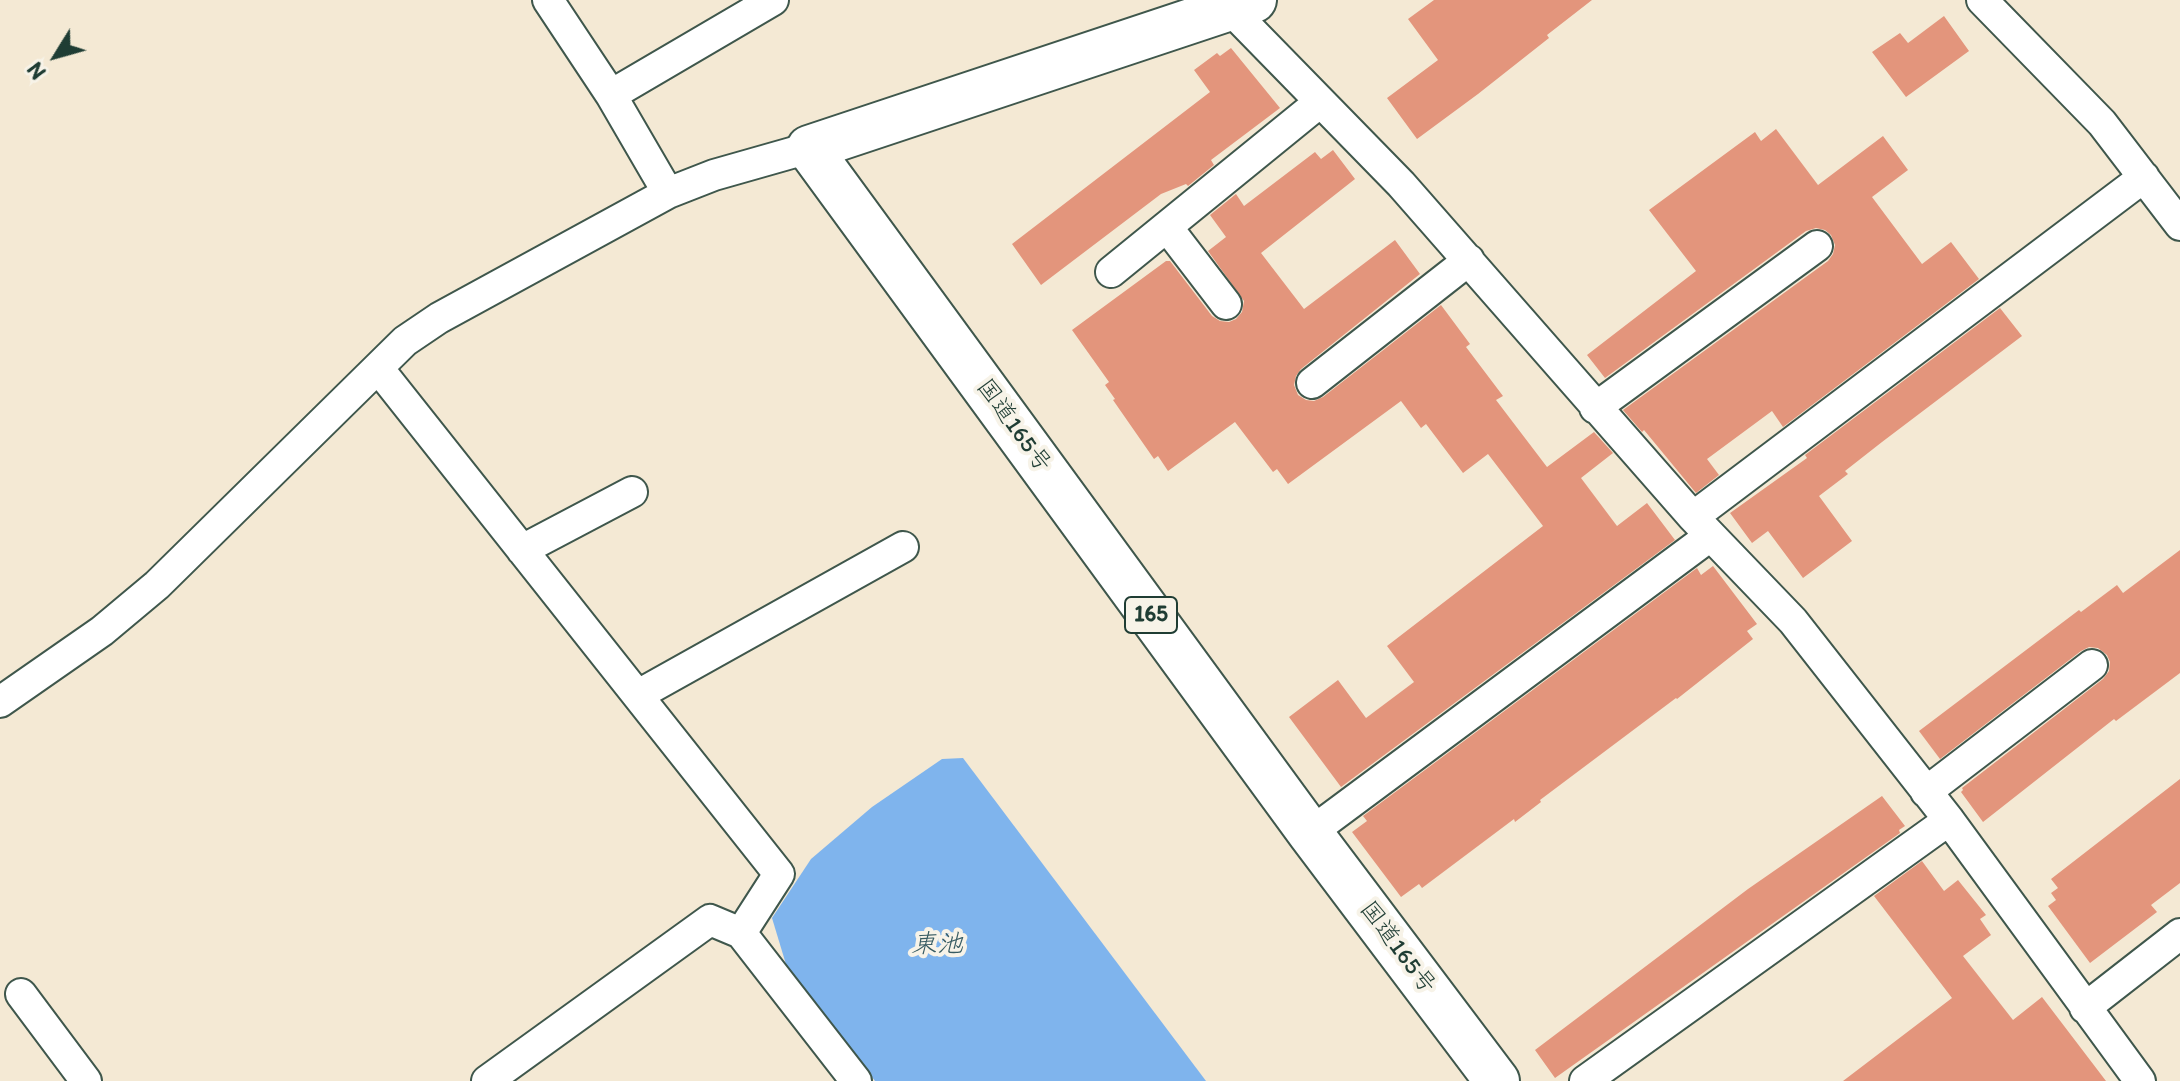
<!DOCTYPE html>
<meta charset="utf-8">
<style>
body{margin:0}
#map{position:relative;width:2180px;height:1081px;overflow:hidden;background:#f4e9d4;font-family:Itim,sans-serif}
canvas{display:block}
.north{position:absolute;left:16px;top:16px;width:80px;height:80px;-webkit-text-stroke:6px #f7f3e8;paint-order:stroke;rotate:233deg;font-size:22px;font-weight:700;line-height:32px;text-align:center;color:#1f3d34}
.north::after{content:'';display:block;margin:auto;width:28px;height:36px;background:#1f3d34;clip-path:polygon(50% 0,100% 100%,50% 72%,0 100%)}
</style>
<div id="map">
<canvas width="2180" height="1081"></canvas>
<div class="north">N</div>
</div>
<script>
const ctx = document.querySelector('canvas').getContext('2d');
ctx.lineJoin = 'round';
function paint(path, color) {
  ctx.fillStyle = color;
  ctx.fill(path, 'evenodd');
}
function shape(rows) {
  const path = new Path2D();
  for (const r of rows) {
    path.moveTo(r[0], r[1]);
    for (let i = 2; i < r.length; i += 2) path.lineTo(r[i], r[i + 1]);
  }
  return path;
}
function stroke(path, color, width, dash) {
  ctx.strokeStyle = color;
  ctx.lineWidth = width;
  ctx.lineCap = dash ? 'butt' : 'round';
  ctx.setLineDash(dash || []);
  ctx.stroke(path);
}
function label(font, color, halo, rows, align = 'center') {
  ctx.font = font + ' Itim,"Klee One",sans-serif';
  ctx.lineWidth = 8;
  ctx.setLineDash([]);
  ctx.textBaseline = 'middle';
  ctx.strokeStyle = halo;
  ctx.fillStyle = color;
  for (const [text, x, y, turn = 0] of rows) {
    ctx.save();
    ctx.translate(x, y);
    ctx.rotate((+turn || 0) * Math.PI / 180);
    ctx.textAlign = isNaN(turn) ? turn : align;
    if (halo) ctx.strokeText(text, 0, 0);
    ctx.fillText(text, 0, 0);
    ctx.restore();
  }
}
paint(shape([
 [963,758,1206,1081,875,1081,788,971,772,918,811,859,872,807,942,759]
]), '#7fb4ed');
paint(shape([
 [1434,0,1592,0,1547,35,1549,38,1478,94,1417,139,1387,98,1438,60,1408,19],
 [1944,16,1969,51,1906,97,1872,52,1900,33,1908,43],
 [1231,48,1280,108,1211,160,1214,165,1188,186,1186,184,1161,194,1041,285,1012,244,1210,92,1194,70,1217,53,1220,56],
 [1776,129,1818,185,1883,136,1908,170,1872,197,1922,264,1951,242,1979,279,1783,427,1772,411,1707,459,1719,475,1696,493,1644,430,1642,432,1623,410,1828,261,1833,254,1835,245,1831,235,1825,230,1816,228,1806,231,1605,378,1587,355,1696,271,1649,210,1755,132,1761,141],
 [1333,150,1355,179,1261,253,1304,309,1395,240,1420,274,1301,369,1296,376,1294,385,1298,395,1306,400,1314,401,1323,397,1441,305,1470,344,1466,347,1503,396,1496,400,1547,467,1594,432,1613,453,1581,478,1617,526,1647,503,1675,540,1341,787,1289,717,1338,680,1366,718,1414,682,1387,646,1543,526,1488,454,1463,473,1426,424,1421,428,1401,401,1288,484,1277,469,1273,472,1235,422,1168,471,1158,456,1154,459,1113,400,1115,399,1105,385,1109,382,1072,330,1166,261,1170,261,1212,316,1220,321,1229,322,1236,319,1242,312,1244,301,1208,251,1226,237,1210,215,1236,194,1244,206,1315,152,1321,159],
 [2000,308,2022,336,1882,442,1845,471,1848,474,1819,496,1852,541,1803,578,1768,531,1752,543,1730,513,1807,458,1805,455],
 [2180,550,2180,673,2116,721,2114,719,1983,822,1961,792,1963,790,1962,788,2103,679,2109,671,2110,662,2107,655,2098,648,2089,647,2081,651,1940,759,1919,731,2079,610,2081,612,2117,585,2123,593],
 [1713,566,1757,624,1747,631,1753,639,1677,699,1676,698,1540,800,1541,802,1515,822,1514,819,1422,888,1419,884,1401,897,1352,832,1367,821,1363,816,1697,568,1701,575],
 [2180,779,2180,883,2151,905,2157,912,2090,963,2048,906,2056,900,2051,893,2058,888,2051,879],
 [1882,796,1905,826,1899,830,1900,833,1555,1078,1535,1050,1748,889],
 [1922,861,1944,891,1958,880,1986,915,1980,919,1991,935,1963,956,2013,1020,2042,997,2106,1081,1843,1081,1952,998,1874,896]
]), '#e3957c');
const street = shape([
 [548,0,611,95,668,193],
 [1982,0,2102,123,2180,225],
 [1231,10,1401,184,1693,517,1793,621,1949,820,2140,1081],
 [611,95,773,0],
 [1167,227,1226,304],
 [1111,272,1320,102],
 [378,368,779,874,741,933],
 [1312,383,1469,260],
 [1595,408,1817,246],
 [1693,517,2144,177],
 [522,550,632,492],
 [638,695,903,547],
 [0,702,102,631,157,585,405,341,439,318,668,193,714,175,809,148],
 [1926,792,2092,665],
 [1310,833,1710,536],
 [21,994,86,1081],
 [2085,1008,2180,934],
 [487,1081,710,920,741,933,856,1081],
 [1585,1081,1949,820]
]);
const highway = shape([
 [1254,0,809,148,1310,833,1497,1081]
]);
stroke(street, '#3f574c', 34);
stroke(highway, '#3f574c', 48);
stroke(street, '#fff', 30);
stroke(highway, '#fff', 44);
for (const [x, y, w] of [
 [1151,615,52]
]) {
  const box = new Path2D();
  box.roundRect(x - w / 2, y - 18, w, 36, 6);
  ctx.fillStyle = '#f7f3e8';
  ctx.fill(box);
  stroke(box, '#1f3d34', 2);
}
label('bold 22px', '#1f3d34', null, [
 ["165",1151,615]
]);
label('24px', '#1f3d34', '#f7f3e8', [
 ["国道165号",1013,426,54],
 ["国道165号",1397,948,53]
]);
label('italic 26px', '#375b62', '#f7f3e8', [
 ["東池",937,945]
]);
</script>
